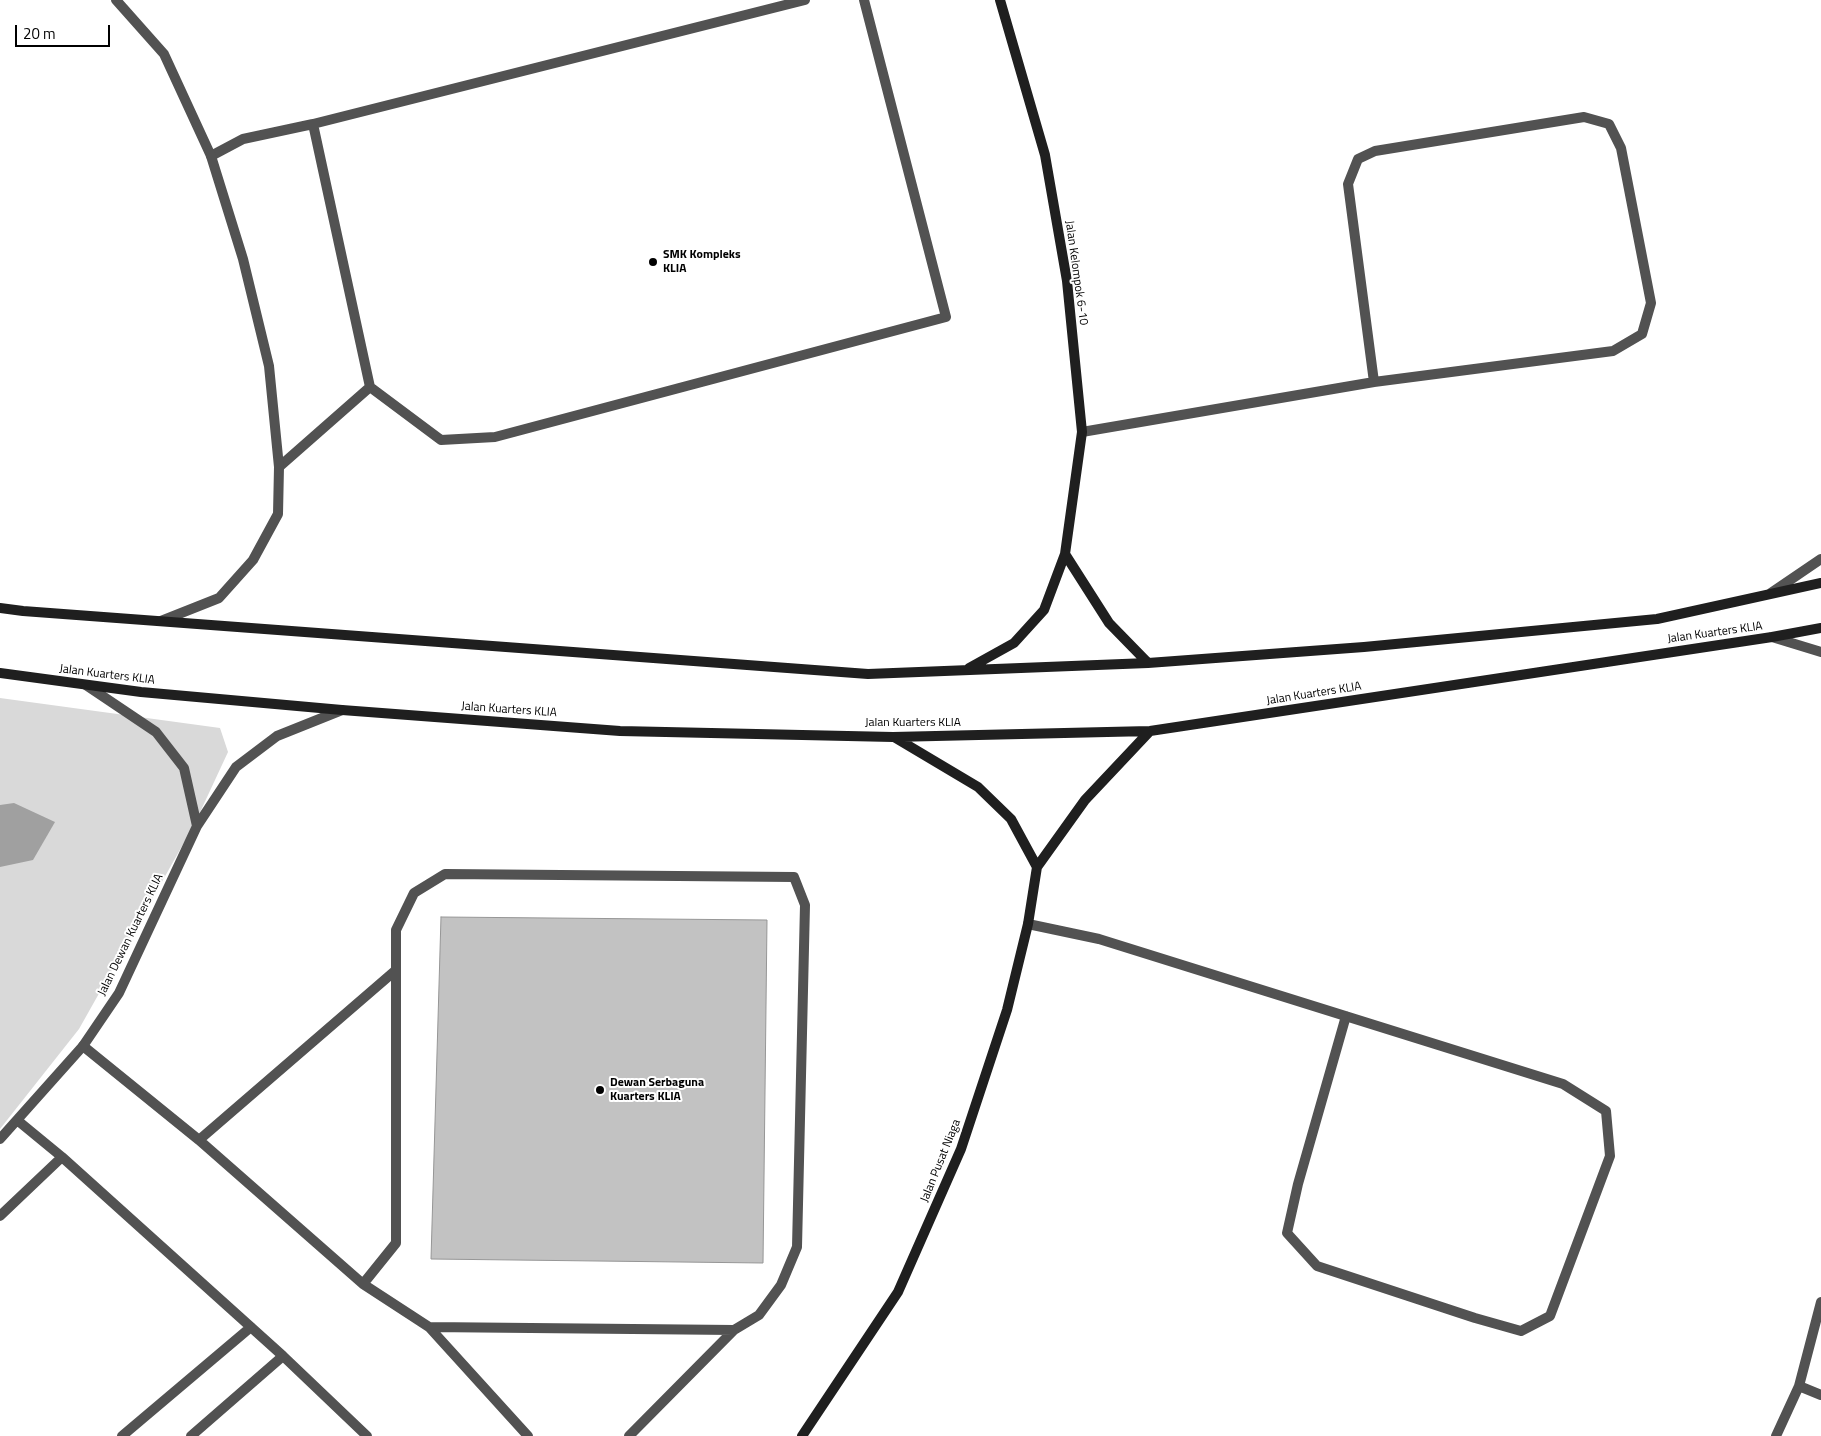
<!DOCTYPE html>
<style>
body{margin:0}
#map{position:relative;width:1821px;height:1436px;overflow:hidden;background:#fff;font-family:"Titillium Web",sans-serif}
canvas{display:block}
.scale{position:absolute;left:15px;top:25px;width:95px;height:22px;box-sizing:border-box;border:2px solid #000;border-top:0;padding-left:6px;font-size:15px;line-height:18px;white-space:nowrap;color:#000;-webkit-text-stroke:4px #fff;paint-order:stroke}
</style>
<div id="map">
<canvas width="1821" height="1436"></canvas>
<div class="scale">20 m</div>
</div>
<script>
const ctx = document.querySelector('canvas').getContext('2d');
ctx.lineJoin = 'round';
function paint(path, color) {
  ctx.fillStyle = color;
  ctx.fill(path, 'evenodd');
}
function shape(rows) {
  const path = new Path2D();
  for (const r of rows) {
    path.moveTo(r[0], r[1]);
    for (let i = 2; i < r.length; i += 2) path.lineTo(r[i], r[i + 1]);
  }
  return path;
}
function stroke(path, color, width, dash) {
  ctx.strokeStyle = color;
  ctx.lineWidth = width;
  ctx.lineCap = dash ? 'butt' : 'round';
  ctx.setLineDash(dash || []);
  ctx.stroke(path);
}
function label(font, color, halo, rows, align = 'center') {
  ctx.font = font + ' "Titillium Web",sans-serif';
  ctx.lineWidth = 4;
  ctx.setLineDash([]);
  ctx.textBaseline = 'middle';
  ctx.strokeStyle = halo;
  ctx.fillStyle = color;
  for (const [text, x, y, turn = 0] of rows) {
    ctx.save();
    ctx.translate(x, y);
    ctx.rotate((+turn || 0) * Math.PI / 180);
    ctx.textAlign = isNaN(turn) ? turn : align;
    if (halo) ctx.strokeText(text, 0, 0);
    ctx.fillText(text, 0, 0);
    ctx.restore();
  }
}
paint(shape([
 [0,698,220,728,228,752,195,823,79,1029,0,1129]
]), '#d9d9d9');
paint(shape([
 [14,803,55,822,33,860,0,867,0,805]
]), '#a0a0a0');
const building = shape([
 [441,917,767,920,763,1263,431,1259,441,917]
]);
paint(building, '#c2c2c2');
stroke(building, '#969696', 1);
stroke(shape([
 [313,124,370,387],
 [211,156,243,139,313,124,805,0],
 [279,467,370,387,441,440,495,437,946,317,864,0],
 [83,1046,199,1140,363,1284,429,1327,528,1436],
 [199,1140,396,970],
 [363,1284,396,1243,396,930,414,893,445,874,794,877,805,905,797,1247,781,1285,759,1315,734,1330,629,1436],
 [429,1327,734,1330]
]), '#525252', 10);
stroke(shape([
 [116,0,164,54,211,156,243,259,269,366,279,467,278,514,253,560,219,598,161,621],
 [1082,432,1374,382,1613,351,1642,334,1651,303,1621,148,1609,124,1584,117,1375,151,1358,159,1348,184,1374,382],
 [1771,593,1821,559],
 [1772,637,1821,652],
 [86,685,156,732,184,768,197,826],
 [1028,924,1099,939,1563,1084,1606,1111,1610,1156,1550,1316,1521,1331,1475,1318,1317,1266,1287,1233,1298,1184,1346,1016],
 [17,1120,62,1157,283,1356,367,1436],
 [0,1139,83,1046,119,993,197,826,236,767,277,736,342,710],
 [0,1216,62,1157],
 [1799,1386,1821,1395],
 [122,1436,251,1327],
 [191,1436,283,1356],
 [1776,1436,1799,1386,1821,1302]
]), '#525252', 10);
stroke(shape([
 [1065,554,1109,623,1148,663],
 [0,608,23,611,868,674,1148,663,1364,647,1657,619,1821,583],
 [969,668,1014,643,1044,610,1065,554,1082,432,1067,281,1045,155,1000,0],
 [0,673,141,692,342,710,620,731,893,737,1150,731,1772,637,1821,628],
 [894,737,978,787,1011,819,1037,867],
 [802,1436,898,1292,961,1149,1007,1010,1028,924,1037,867,1085,800,1150,731]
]), '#1f1f1f', 10);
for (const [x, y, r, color] of [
 [653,262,5,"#000"],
 [600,1090,5,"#000"]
]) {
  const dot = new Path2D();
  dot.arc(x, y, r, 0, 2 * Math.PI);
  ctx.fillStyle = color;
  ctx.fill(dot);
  stroke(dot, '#fff', 2);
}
label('bold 12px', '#000', '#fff', [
 ["SMK Kompleks",663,255],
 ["KLIA",663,269],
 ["Dewan Serbaguna",610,1083],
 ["Kuarters KLIA",610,1097]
], 'left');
label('12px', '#000', '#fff', [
 ["Jalan Kelompok 6-10",1076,273,82],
 ["Jalan Kuarters KLIA",1715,633,-8],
 ["Jalan Kuarters KLIA",107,675,7],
 ["Jalan Kuarters KLIA",1314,694,-9],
 ["Jalan Kuarters KLIA",509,710,4],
 ["Jalan Kuarters KLIA",913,723],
 ["Jalan Dewan Kuarters KLIA",131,935,-64],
 ["Jalan Pusat Niaga",941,1161,-68]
]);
</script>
